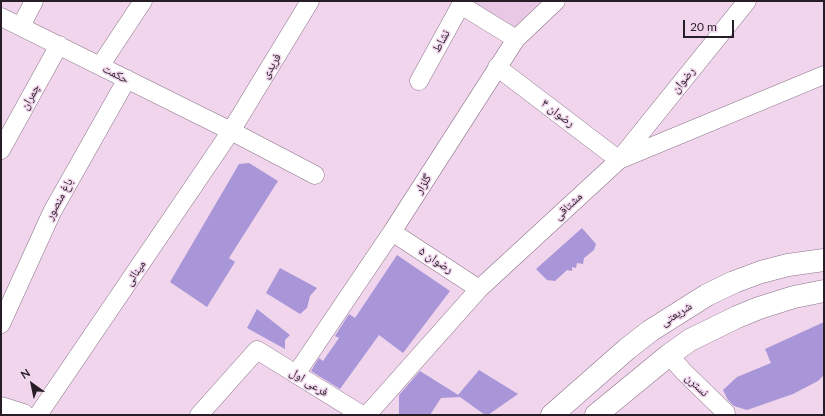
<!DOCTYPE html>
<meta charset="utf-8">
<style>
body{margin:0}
#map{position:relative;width:825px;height:416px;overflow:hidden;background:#f0d5ec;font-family:Lato,sans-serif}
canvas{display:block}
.frame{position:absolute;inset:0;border:2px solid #271d26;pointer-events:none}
.north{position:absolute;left:12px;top:364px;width:40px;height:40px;-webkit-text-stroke:3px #f0d5ec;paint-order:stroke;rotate:327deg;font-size:11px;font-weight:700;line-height:16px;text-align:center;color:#271d26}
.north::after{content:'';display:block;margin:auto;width:14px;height:18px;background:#271d26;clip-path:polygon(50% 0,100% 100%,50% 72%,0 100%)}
.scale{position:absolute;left:683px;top:20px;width:51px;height:18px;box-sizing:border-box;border:2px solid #271d26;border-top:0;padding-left:5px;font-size:12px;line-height:14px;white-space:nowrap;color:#271d26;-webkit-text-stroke:3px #f0d5ec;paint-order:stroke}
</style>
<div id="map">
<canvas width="825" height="416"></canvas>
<div class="frame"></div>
<div class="north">N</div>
<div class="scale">20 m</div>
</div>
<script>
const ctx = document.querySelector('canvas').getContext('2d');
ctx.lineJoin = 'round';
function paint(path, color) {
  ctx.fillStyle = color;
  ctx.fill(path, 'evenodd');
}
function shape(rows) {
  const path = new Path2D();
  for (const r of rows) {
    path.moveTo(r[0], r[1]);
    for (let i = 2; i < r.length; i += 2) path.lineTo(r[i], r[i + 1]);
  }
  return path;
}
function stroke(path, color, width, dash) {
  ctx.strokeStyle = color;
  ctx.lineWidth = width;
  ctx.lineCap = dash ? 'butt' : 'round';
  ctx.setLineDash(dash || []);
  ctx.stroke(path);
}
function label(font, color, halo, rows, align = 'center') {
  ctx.font = font + ' Lato,"Noto Naskh Arabic",sans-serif';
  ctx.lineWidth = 3;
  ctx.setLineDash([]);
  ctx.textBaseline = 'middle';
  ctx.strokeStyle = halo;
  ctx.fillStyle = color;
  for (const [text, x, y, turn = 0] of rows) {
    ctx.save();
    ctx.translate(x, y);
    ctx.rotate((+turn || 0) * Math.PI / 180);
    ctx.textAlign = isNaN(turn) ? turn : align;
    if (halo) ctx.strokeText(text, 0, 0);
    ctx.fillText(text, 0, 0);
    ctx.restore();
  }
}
paint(shape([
 [477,1,542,1,513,28,477,8,475,3]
]), '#e9c8e5');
paint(shape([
 [249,163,278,181,229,258,235,262,207,307,170,282,239,164],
 [582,228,596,244,594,250,584,258,583,264,577,263,576,268,572,267,572,271,567,270,555,281,547,280,536,269],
 [397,255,450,291,403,353,379,335,340,389,311,371,319,358,323,361,339,338,335,336,349,314,355,318],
 [280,268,317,288,310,296,307,308,300,314,266,293],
 [257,309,290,335,285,340,285,349,247,328],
 [824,322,824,375,818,381,793,394,747,410,734,406,728,400,723,390,737,377,771,363,765,349],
 [479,370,518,394,488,415,485,415,460,397,441,398,430,415,399,415,399,395,420,371,460,396,458,395]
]), '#a896d8');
const street = shape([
 [461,5,516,39],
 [1,17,231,131,315,175],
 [21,26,34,1],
 [100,66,143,1],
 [497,67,619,160,747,1],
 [419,81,463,1],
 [1,150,59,45],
 [392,232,479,289],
 [1,324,52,212,127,79],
 [669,355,684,372,726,413,724,415],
 [296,374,392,232,516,39,556,1],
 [38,415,231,131,310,1],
 [199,415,257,350,362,415],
 [367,415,479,289,619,160,824,75]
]);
const secondary = shape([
 [1,408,23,415],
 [552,415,627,349,650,331,707,295,734,282,761,272,788,265,824,260],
 [596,415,669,355,690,340,737,317,759,308,794,297,824,291]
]);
stroke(street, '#8b7389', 19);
stroke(secondary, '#8b7389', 23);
stroke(street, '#fff', 18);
stroke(secondary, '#fff', 22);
label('12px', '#271d26', '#f0d5ec', [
 ["نشاط",441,41,-61],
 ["فریدی",271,66,-59],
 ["حکمت",116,74,27],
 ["رضوان",683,80,-51],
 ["چمران",30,97,-61],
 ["رضوان ۴",558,113,37],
 ["گلزار",423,184,-57],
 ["باغ منصور",59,199,-62],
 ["مشتاقی",568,206,-43],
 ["رضوان ۵",436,260,33],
 ["مینائی",135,273,-56],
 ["شریعتی",676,314,-32],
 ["فرعی اول",309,382,32],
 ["نسترن",697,385,44]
]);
</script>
